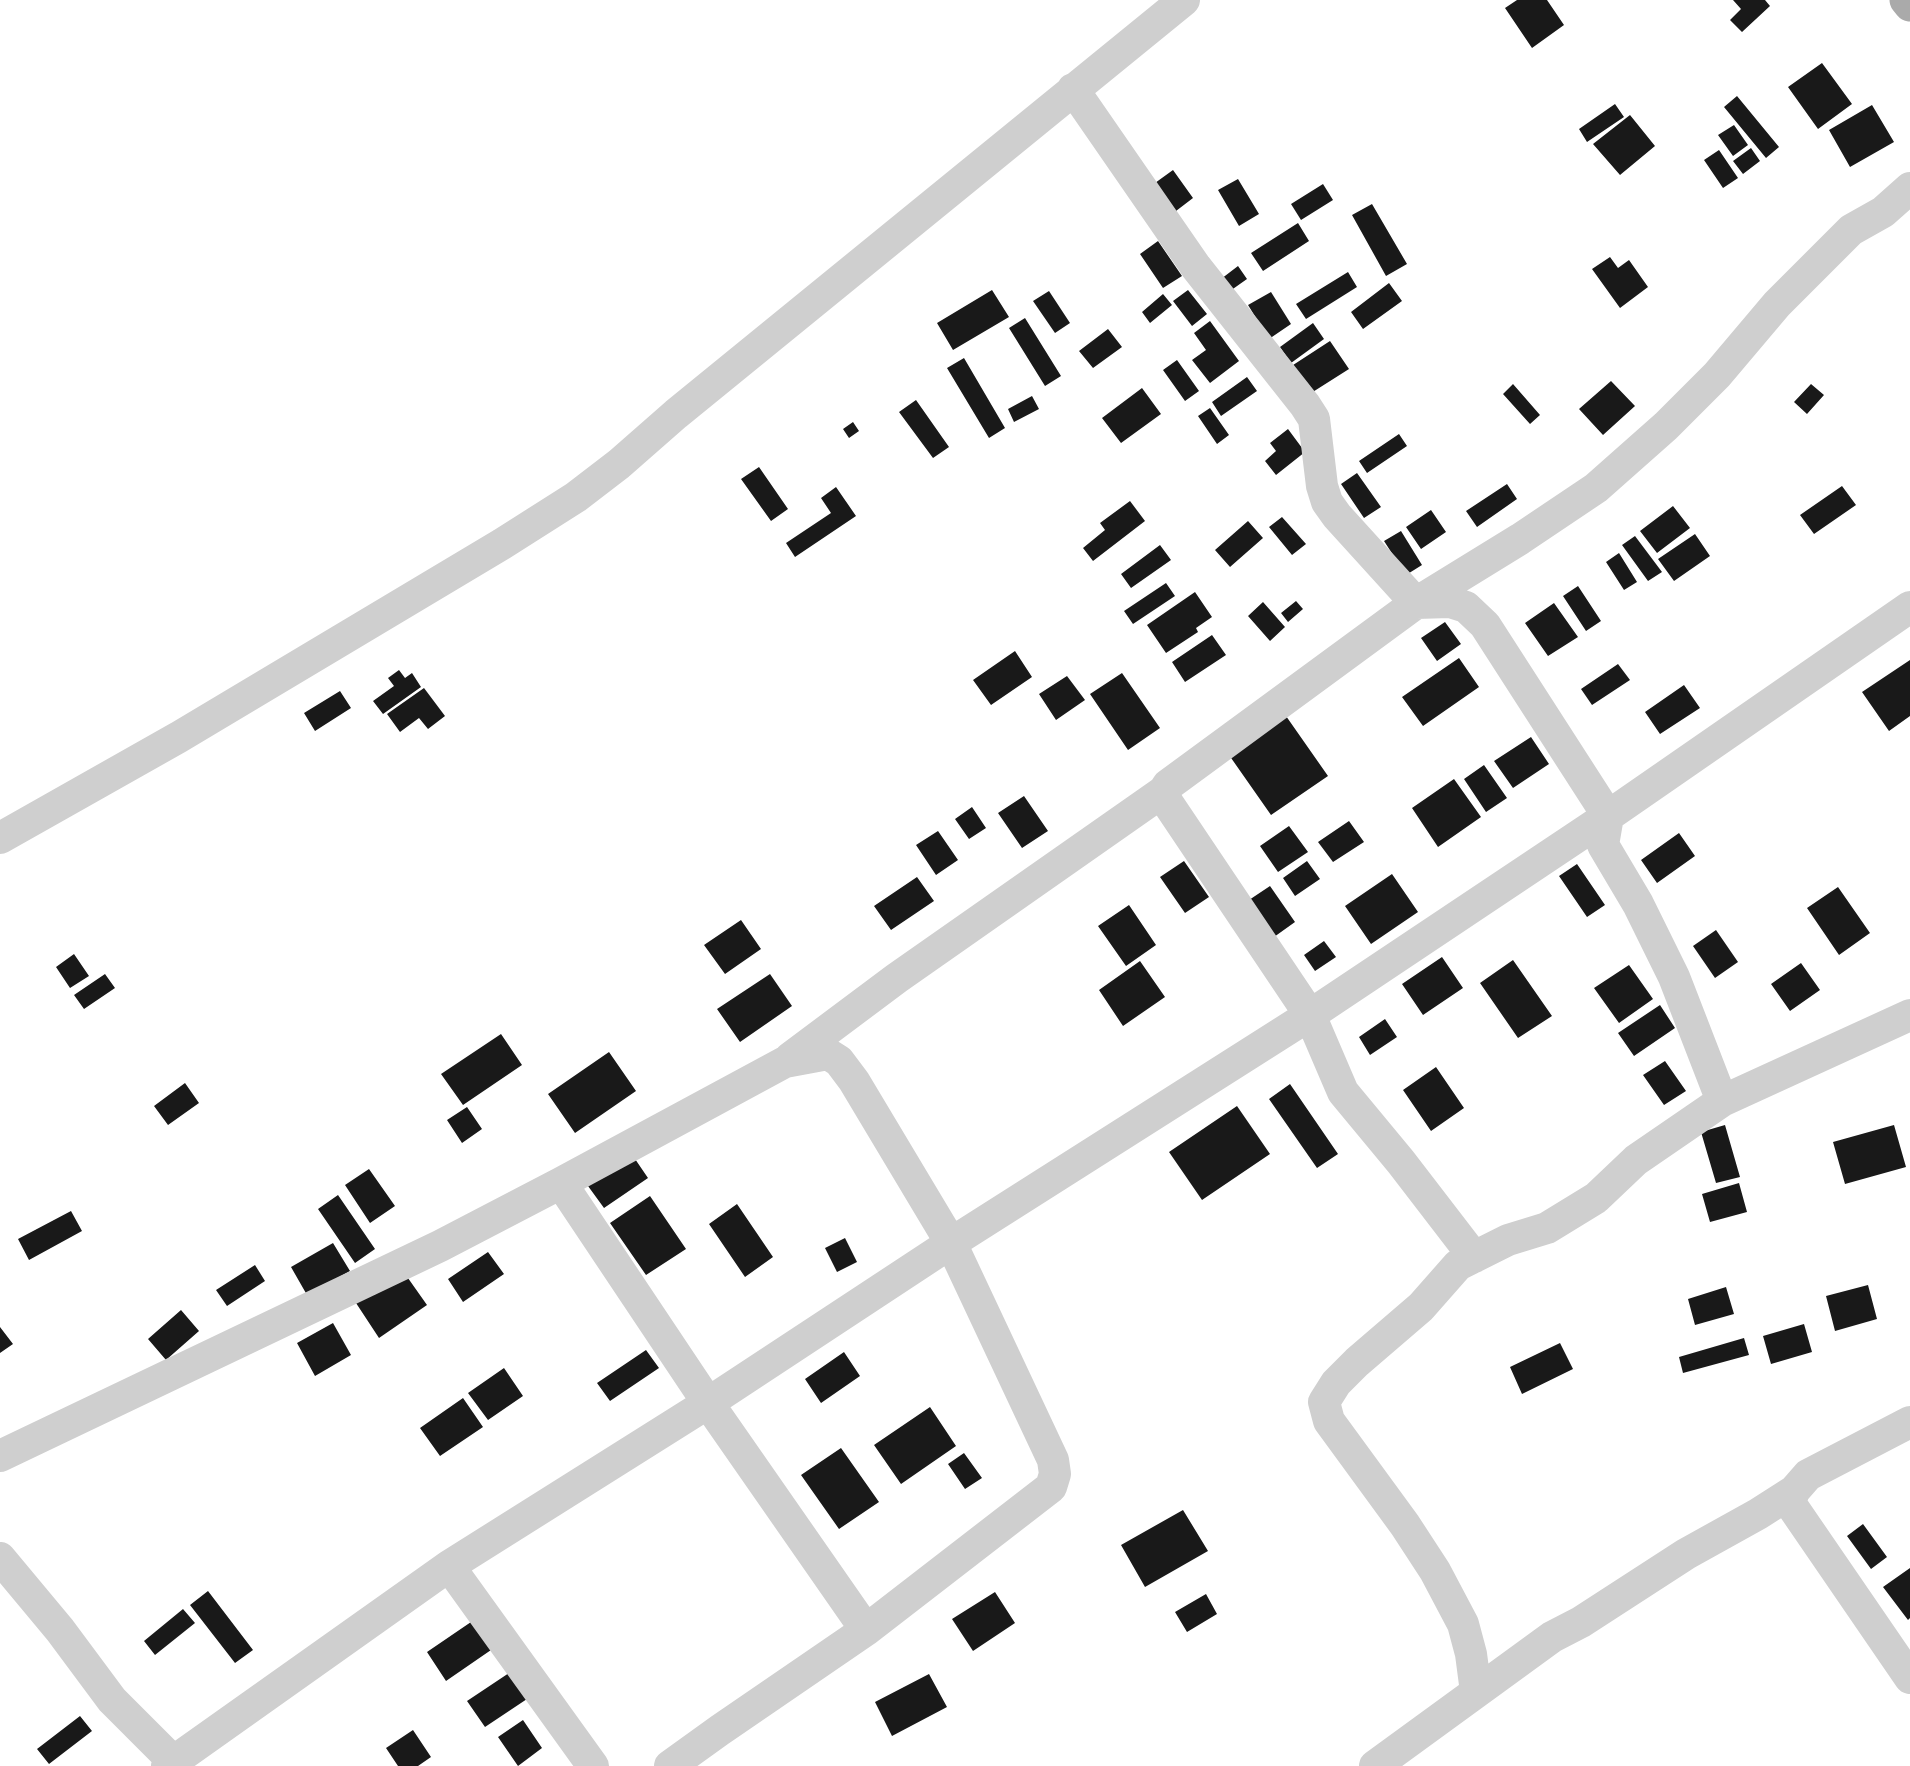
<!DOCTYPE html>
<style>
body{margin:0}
canvas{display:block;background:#fff}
</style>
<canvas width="1910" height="1766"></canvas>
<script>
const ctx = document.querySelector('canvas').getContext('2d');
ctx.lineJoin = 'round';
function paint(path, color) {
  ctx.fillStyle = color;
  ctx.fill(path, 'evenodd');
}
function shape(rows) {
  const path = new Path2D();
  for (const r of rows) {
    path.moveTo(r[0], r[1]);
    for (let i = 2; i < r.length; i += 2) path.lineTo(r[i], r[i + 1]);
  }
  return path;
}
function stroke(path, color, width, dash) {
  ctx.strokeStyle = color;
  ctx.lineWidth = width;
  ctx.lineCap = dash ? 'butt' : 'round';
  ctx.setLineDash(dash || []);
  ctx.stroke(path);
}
paint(shape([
 [1517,0,1547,0,1564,25,1532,48,1505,8],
 [1733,0,1765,0,1770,6,1742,32,1730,20,1741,9],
 [1822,63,1852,104,1818,129,1788,87],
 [1737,96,1779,147,1766,158,1724,107],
 [1615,104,1624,117,1587,142,1579,129],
 [1872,105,1894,142,1850,167,1829,130],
 [1630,115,1655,146,1620,175,1593,144],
 [1734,125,1748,145,1733,156,1718,135],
 [1751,148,1760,161,1743,174,1733,161],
 [1719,150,1738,178,1723,188,1704,160],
 [1173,170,1193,198,1176,211,1155,183],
 [1238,179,1259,214,1239,226,1218,190],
 [1323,184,1333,200,1301,220,1291,204],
 [1372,204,1407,264,1386,276,1352,215],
 [1298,223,1309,241,1263,271,1251,253],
 [1158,241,1182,276,1163,288,1140,254],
 [1610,257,1618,268,1629,260,1648,287,1620,308,1592,269],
 [1238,266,1247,279,1230,291,1221,279],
 [1348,272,1357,287,1306,319,1296,304],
 [1389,283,1402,301,1363,329,1351,312],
 [992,290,1009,317,953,350,937,323],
 [1188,290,1207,314,1192,326,1173,301],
 [1049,291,1070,323,1055,333,1033,301],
 [1271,292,1291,324,1269,339,1248,305],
 [1163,294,1172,305,1150,323,1142,312],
 [1025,318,1061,376,1045,386,1009,328],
 [1210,321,1239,361,1210,383,1192,360,1206,350,1194,333],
 [1313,323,1324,339,1291,363,1280,347],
 [1108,329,1122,347,1093,368,1079,351],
 [1330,341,1349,369,1308,395,1290,367],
 [964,358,1005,428,989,438,947,368],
 [1177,360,1199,391,1185,401,1163,370],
 [1247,377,1257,391,1221,416,1212,402],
 [1611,381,1635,406,1603,435,1579,409],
 [1513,384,1540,415,1530,424,1503,394],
 [1811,384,1824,395,1807,414,1794,402],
 [1142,388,1161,414,1121,443,1102,418],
 [1032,396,1039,409,1014,422,1008,409],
 [916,400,949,447,933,458,899,412],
 [1210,408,1229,435,1217,444,1198,416],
 [853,422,859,431,849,438,843,429],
 [1288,429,1305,452,1276,475,1265,461,1276,451,1270,443],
 [1399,434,1407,446,1367,473,1359,461],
 [759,467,788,509,771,521,741,479],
 [1357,473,1381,507,1364,518,1341,484],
 [1507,484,1517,499,1477,527,1466,511],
 [1842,486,1856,505,1814,534,1800,515],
 [836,487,856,516,795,557,786,543,831,513,821,498],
 [1130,501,1145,521,1093,561,1083,548,1105,530,1100,523],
 [1673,506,1690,528,1657,553,1640,531],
 [1431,510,1446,532,1421,549,1406,527],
 [1282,517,1306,544,1292,555,1269,527],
 [1248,521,1263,538,1230,567,1215,550],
 [1401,531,1422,565,1406,575,1384,541],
 [1695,534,1710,556,1674,581,1658,559],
 [1635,536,1662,572,1648,581,1622,545],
 [1160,545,1171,560,1131,588,1121,574],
 [1619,553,1637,582,1624,590,1606,562],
 [1166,583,1175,596,1133,624,1124,611],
 [1578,586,1601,621,1586,631,1563,596],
 [1195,592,1212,617,1196,628,1198,632,1166,653,1147,625],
 [1296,601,1303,609,1288,622,1281,613],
 [1263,602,1285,627,1270,641,1248,616],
 [1554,603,1578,637,1548,656,1525,623],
 [1445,622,1461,644,1437,661,1421,638],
 [1212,635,1226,655,1185,682,1172,662],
 [1015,651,1032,677,991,705,973,680],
 [1459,658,1479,687,1423,726,1402,697],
 [1910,660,1910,716,1889,731,1862,692],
 [1618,664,1630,680,1592,705,1581,689],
 [399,670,405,678,412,673,421,687,383,714,373,701,394,686,388,678],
 [1122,673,1160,728,1128,750,1090,694],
 [1067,676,1085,700,1056,720,1039,694],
 [1684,685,1700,708,1660,734,1645,712],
 [424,688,445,716,428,729,419,718,400,732,387,714],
 [340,691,351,708,315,731,304,713],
 [1286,716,1328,776,1271,815,1229,755],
 [1531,737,1549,764,1513,788,1494,761],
 [1484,765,1507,798,1486,812,1464,779],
 [1454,779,1481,817,1438,847,1412,808],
 [1024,796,1048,831,1022,848,998,813],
 [972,807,986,828,969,839,955,819],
 [1349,821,1364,842,1333,862,1318,842],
 [1289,826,1308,852,1278,872,1260,846],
 [938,831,958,860,936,875,916,845],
 [1679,833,1695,856,1657,883,1641,860],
 [1184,861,1209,897,1185,913,1160,877],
 [1307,861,1320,879,1295,896,1283,878],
 [1577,864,1605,905,1587,917,1559,876],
 [1392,874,1418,912,1371,944,1345,906],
 [917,877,934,901,891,930,874,906],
 [1270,886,1295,922,1274,937,1249,900],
 [1838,887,1870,933,1839,955,1807,908],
 [1129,905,1156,945,1126,966,1098,926],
 [741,920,761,949,725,974,704,945],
 [1716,930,1738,962,1715,978,1693,946],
 [1324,941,1336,957,1315,971,1304,955],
 [74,954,89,976,70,988,56,967],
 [1442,957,1463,988,1423,1015,1402,984],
 [1513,960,1552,1016,1518,1038,1480,983],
 [1140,961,1165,997,1123,1026,1099,990],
 [1801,963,1820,990,1790,1011,1771,984],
 [1629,965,1653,999,1619,1023,1594,988],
 [105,974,115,988,84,1009,74,995],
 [770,974,792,1006,740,1042,717,1009],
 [1660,1005,1675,1028,1634,1056,1618,1033],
 [1385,1019,1397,1037,1370,1055,1359,1037],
 [501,1034,522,1065,463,1105,441,1074],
 [609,1052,636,1091,575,1133,548,1094],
 [1665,1061,1686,1091,1664,1105,1643,1075],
 [1436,1067,1464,1108,1431,1131,1403,1090],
 [185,1083,199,1103,168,1125,154,1106],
 [1290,1084,1338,1154,1317,1168,1269,1099],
 [1237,1106,1270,1154,1202,1200,1169,1152],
 [467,1107,482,1129,462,1143,447,1120],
 [1725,1125,1740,1177,1716,1183,1701,1132],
 [1894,1125,1906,1167,1845,1184,1833,1142],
 [633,1156,648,1178,604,1208,588,1186],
 [369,1169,395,1206,370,1223,345,1185],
 [1739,1183,1747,1212,1710,1222,1702,1194],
 [338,1195,375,1249,355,1263,318,1209],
 [650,1196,686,1249,646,1275,610,1223],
 [737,1204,773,1257,745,1277,709,1224],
 [71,1211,82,1231,29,1260,18,1239],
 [845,1238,857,1262,837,1272,825,1248],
 [333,1243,350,1271,307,1295,291,1267],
 [488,1252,504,1274,463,1302,448,1279],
 [255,1265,265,1281,227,1306,216,1290],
 [403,1271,427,1305,379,1338,356,1303],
 [1868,1285,1877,1319,1835,1331,1826,1296],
 [1726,1287,1734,1314,1695,1325,1688,1299],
 [181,1310,199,1331,166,1360,148,1339],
 [333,1323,351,1355,315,1376,297,1343],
 [1804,1324,1812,1352,1771,1364,1763,1336],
 [0,1327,13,1344,0,1353],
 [1744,1338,1749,1355,1683,1373,1679,1357],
 [1560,1343,1573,1369,1522,1394,1510,1367],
 [646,1350,659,1368,610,1401,597,1383],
 [844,1352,860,1376,821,1403,805,1379],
 [504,1368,523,1396,488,1420,468,1393],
 [463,1398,483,1427,440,1456,420,1428],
 [930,1407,956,1446,901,1484,874,1445],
 [841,1448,879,1502,839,1529,801,1475],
 [964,1453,982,1478,965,1489,948,1464],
 [1183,1510,1208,1551,1145,1587,1121,1545],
 [1863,1524,1887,1557,1871,1569,1847,1536],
 [1910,1568,1910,1618,1908,1620,1883,1587],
 [208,1591,253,1650,235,1663,190,1605],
 [995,1592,1015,1623,973,1651,952,1619],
 [1206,1594,1217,1614,1187,1632,1175,1612],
 [183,1609,195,1623,155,1655,144,1641],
 [471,1622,491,1650,446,1681,427,1652],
 [509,1673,527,1699,485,1727,467,1701],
 [929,1674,947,1707,892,1736,875,1702],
 [80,1716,92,1731,49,1764,37,1749],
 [523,1720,542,1748,518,1766,498,1737],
 [413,1730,431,1757,418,1766,398,1766,386,1748]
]), '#191919');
stroke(shape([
 [1073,89,1196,267,1305,405,1314,419,1322,486,1327,502,1337,516,1416,603,1450,602,1466,607,1485,625,1608,816,1603,845,1638,904,1674,977,1722,1101],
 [0,838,179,737,502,544,576,497,619,464,676,414,1184,0],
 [790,1058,897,978,1164,791],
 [561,1183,708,1403,866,1630],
 [1474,1257,1401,1162,1343,1092,1310,1015,1169,805,1164,796,1164,791,1168,785,1416,603,1520,539,1596,488,1666,426,1717,375,1777,304,1851,230,1883,212,1910,188],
 [1910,1422,1808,1475,1794,1491,1790,1503,1910,1678],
 [0,1456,440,1246,561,1183,785,1062,828,1054,839,1061,854,1081,951,1243,1053,1460,1055,1474,1051,1487,866,1630,720,1730,670,1766],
 [0,1558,60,1630,112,1700,178,1766],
 [449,1566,593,1766],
 [1476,1692,1471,1654,1463,1624,1435,1571,1405,1525,1329,1421,1324,1402,1336,1383,1357,1362,1421,1307,1458,1265,1508,1240,1547,1228,1596,1198,1636,1160,1722,1101,1910,1015],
 [167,1766,449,1566,708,1403,951,1243,1310,1015,1608,816,1910,607],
 [1375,1766,1552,1637,1581,1622,1686,1554,1758,1514,1794,1491]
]), '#cfcfcf', 32);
stroke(shape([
 [1906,0,1910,5]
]), '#aaa', 33);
</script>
